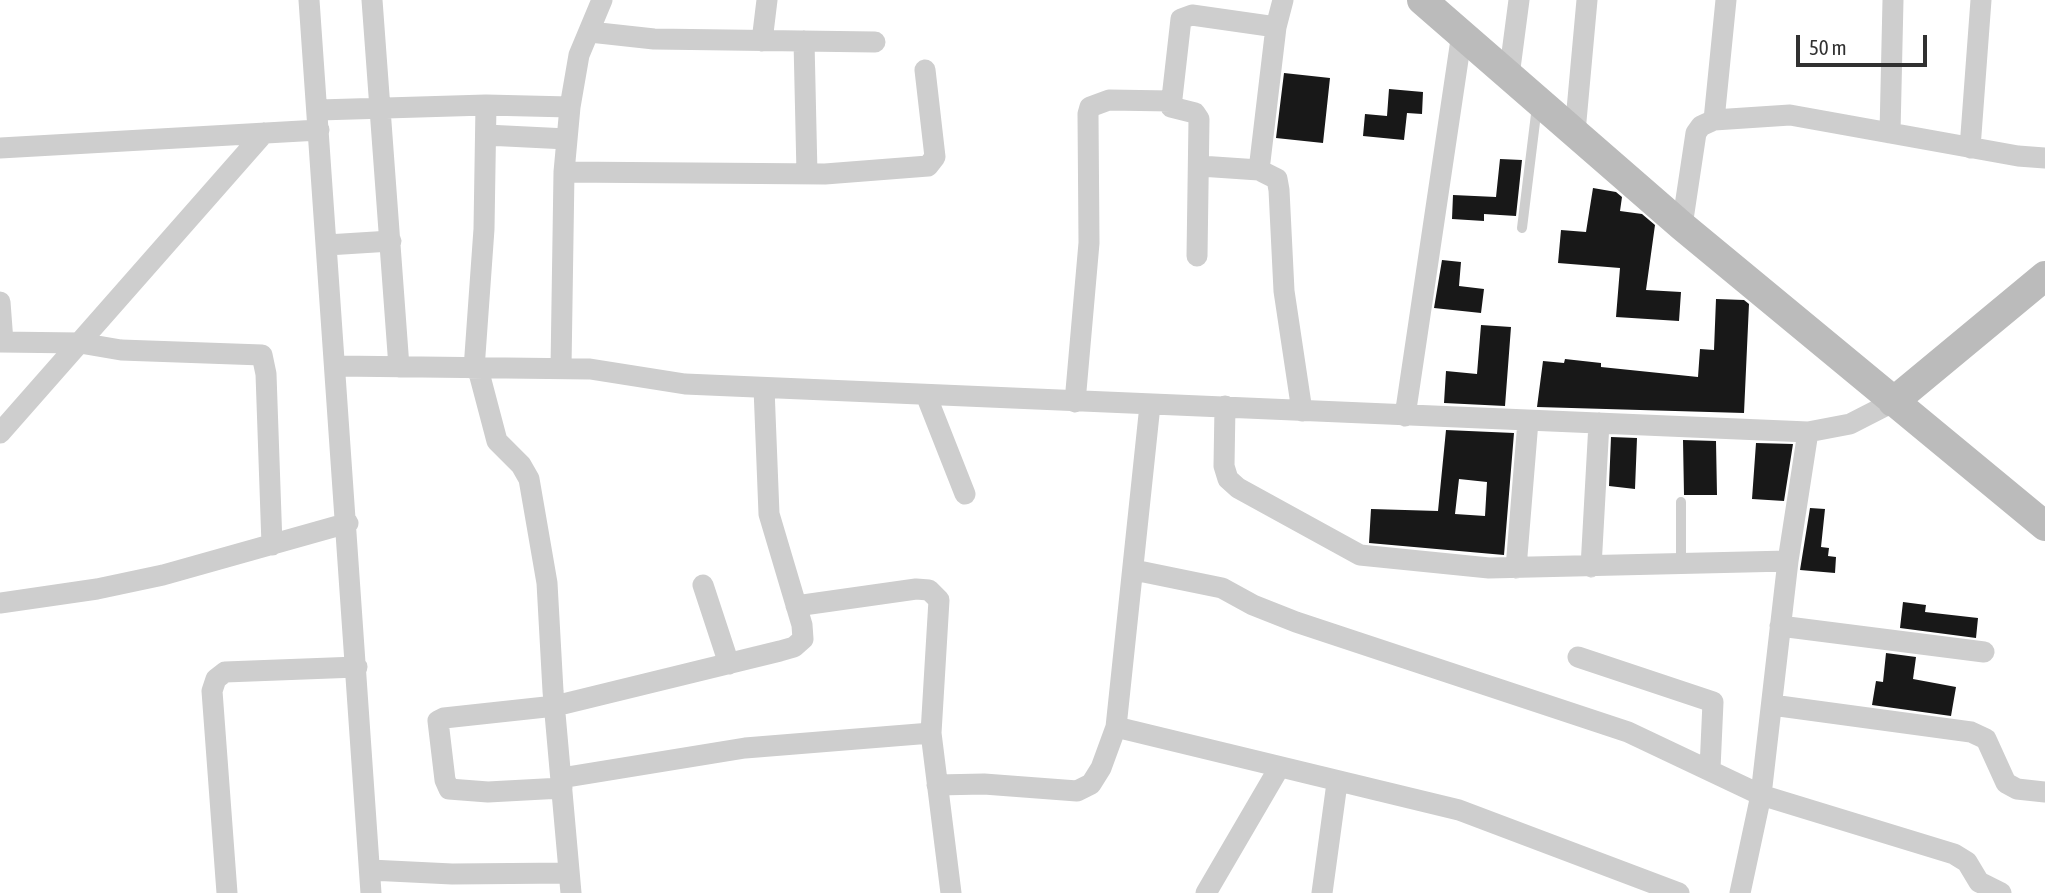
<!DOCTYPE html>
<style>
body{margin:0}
#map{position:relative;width:2045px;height:893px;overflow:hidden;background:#fff;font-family:"Asap Condensed",sans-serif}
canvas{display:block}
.scale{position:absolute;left:1796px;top:35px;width:131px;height:32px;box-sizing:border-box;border:4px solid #313131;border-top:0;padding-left:9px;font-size:21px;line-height:24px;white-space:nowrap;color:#313131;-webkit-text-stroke:5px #fff;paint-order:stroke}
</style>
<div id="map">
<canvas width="2045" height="893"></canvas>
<div class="scale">50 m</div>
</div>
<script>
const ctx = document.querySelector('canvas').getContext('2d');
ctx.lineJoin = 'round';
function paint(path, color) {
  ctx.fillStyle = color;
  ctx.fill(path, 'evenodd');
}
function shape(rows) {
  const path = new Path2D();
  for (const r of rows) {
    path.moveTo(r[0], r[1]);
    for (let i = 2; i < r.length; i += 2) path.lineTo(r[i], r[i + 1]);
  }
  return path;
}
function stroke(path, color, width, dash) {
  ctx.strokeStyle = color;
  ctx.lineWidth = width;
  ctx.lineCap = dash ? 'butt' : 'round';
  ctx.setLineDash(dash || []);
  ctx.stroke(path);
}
paint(shape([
 [1284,73,1330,78,1323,143,1276,138],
 [1389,89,1423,92,1422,114,1407,113,1404,140,1363,136,1365,114,1387,116],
 [1500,159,1522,160,1516,216,1484,214,1484,221,1452,219,1453,195,1496,197],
 [1593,188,1616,192,1622,197,1620,211,1642,214,1655,225,1646,290,1681,292,1679,321,1616,317,1620,268,1558,263,1561,230,1586,232],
 [1442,260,1461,262,1459,286,1484,289,1481,313,1434,308],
 [1716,299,1744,300,1749,304,1744,413,1537,407,1543,361,1564,363,1565,359,1601,363,1601,367,1698,377,1700,349,1714,350],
 [1481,325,1511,327,1505,406,1444,403,1446,371,1477,374],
 [1446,430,1514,433,1504,555,1369,543,1371,509,1438,511],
 [1459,479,1487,482,1485,516,1455,514],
 [1611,437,1637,438,1635,489,1609,486],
 [1683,440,1716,441,1717,495,1684,495],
 [1756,443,1793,444,1784,501,1752,499],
 [1810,508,1825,509,1821,547,1829,548,1828,556,1836,557,1835,573,1800,570],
 [1903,602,1926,605,1925,612,1978,618,1976,638,1900,628],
 [1886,653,1916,657,1913,679,1956,687,1951,716,1872,705,1876,681,1883,682]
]), '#181818');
stroke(shape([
 [1522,228,1537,106],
 [1681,564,1681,502]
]), '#cecece', 10);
stroke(shape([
 [309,0,371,893],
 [372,0,399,367],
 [1283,0,1276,27,1259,170,1277,179,1279,190,1284,291,1302,411],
 [590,32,654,39,875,42],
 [762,41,767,0],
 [804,41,807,174],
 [1509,76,1519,0],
 [319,110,486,105,570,107],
 [1714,120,1726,0],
 [1575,132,1587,0],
 [1890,133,1893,0],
 [486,135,567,139],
 [0,148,319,130],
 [1970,148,1981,0],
 [1200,166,1259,170],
 [564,172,825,174,928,166,935,157,925,70],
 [1682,226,1696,133,1701,126,1714,120,1790,115,2018,156,2045,158],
 [327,245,391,241],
 [1197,256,1199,119,1195,113,1171,107,1181,19,1192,15,1276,27],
 [0,302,3,342],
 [0,342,80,343,121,350,262,355,266,374,272,545],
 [337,366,590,369,685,384,1808,432,1850,424,1893,402],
 [561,368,564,172,570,107,579,55,602,0],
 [474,369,484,229,486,105],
 [478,369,497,441,521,465,529,479,547,583,553,691,571,893],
 [926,395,965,494],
 [1075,402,1089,243,1088,114,1090,107,1109,100,1171,101],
 [1225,406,1224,466,1228,479,1238,488,1360,555,1489,568,1788,561],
 [1405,416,1462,33],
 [0,433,264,133],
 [1591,567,1599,423],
 [1516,568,1528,421],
 [1134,570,1222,588,1253,605,1296,622,1628,732,1761,795,1954,854,1967,862,1979,882,2001,893],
 [703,585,729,664],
 [0,603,97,589,163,575,348,523],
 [796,606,916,589,929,590,939,600,931,733,951,893],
 [1780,626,1984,652],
 [1578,657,1713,702,1710,769],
 [1772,705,1971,732,1986,739,2006,783,2017,789,2045,792],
 [1116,727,1459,810,1679,893],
 [561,778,745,748,931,733],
 [937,785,984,784,1077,791,1091,784,1101,768,1116,727,1150,405],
 [562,788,488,792,449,789,445,780,438,721,444,718,555,706,780,651,794,647,803,639,802,625,769,514,764,388],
 [370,870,452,874,569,873],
 [227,893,212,691,216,679,225,672,357,667],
 [1206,893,1279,768],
 [1322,893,1337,783],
 [1740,893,1761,795,1788,561,1808,432]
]), '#cecece', 21);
stroke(shape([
 [1422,0,1682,226,2045,526],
 [1893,402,2045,276]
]), '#bbb', 30);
</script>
